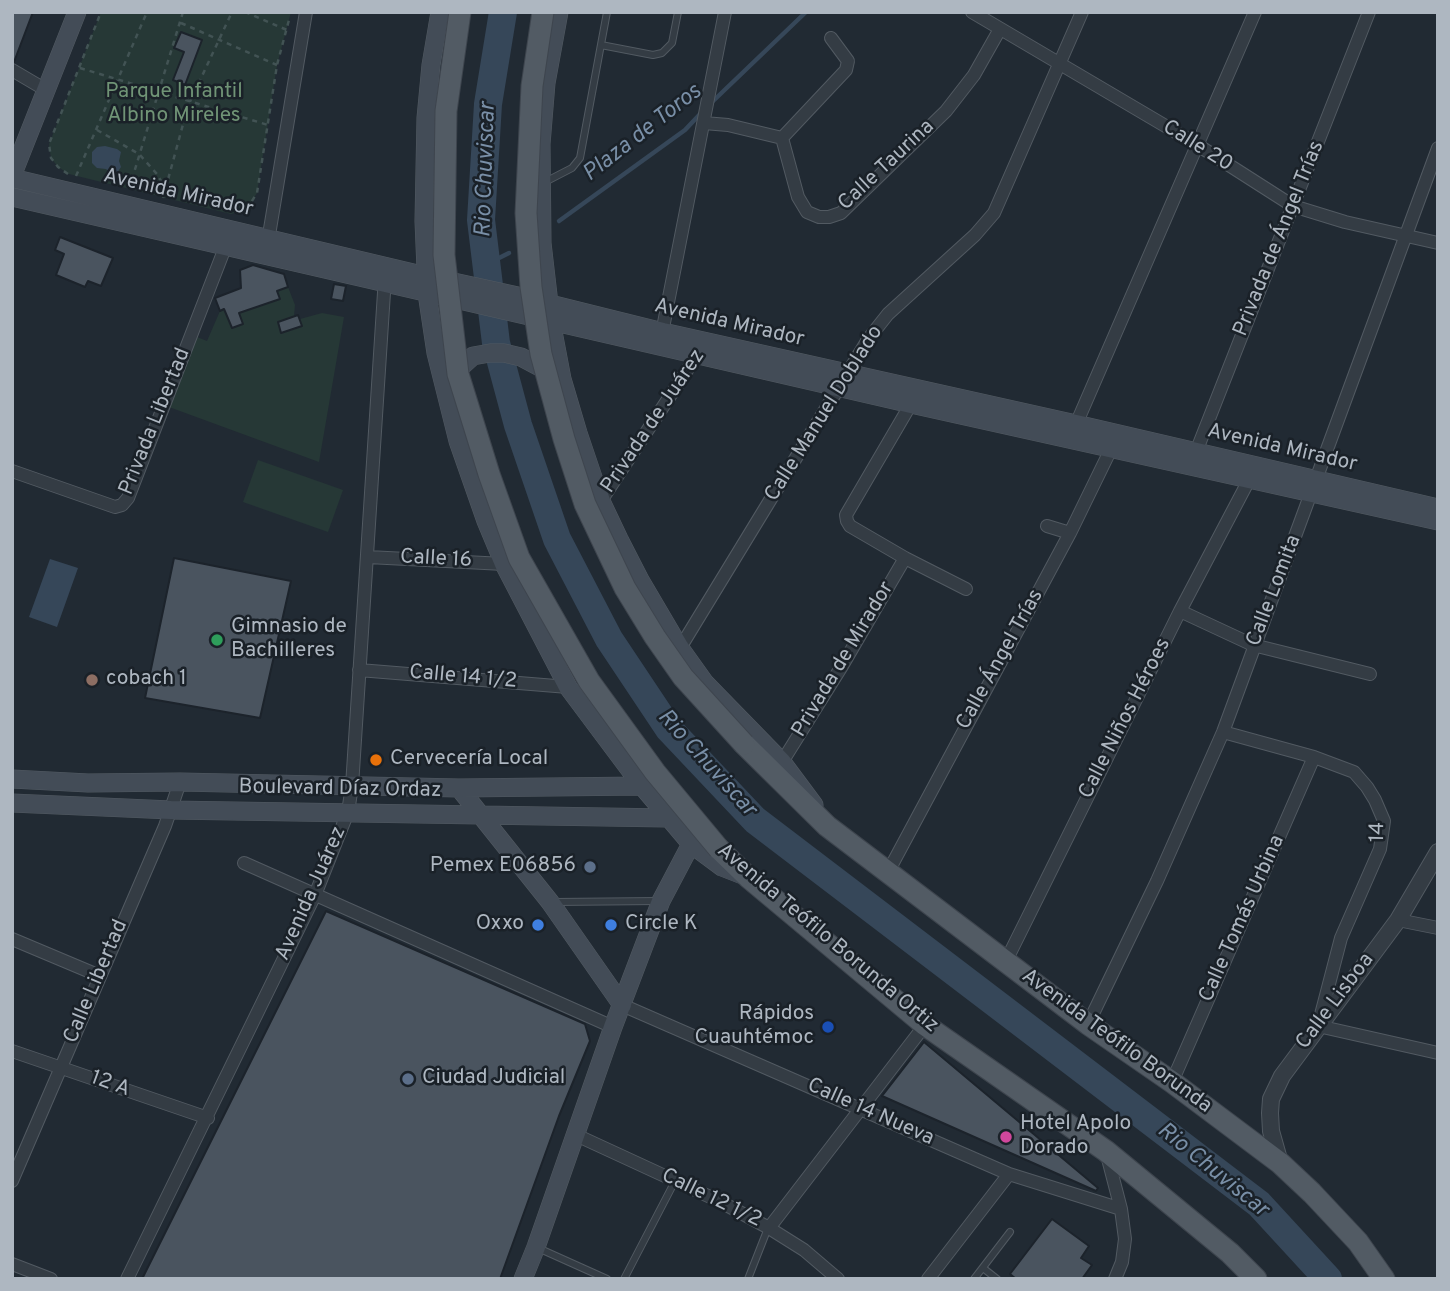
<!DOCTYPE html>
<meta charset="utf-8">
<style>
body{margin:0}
#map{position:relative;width:1450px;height:1291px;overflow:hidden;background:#212a33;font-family:Overpass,sans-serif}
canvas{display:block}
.frame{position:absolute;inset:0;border:14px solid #aeb7c1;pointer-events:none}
</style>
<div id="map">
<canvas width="1450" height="1291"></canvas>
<div class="frame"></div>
</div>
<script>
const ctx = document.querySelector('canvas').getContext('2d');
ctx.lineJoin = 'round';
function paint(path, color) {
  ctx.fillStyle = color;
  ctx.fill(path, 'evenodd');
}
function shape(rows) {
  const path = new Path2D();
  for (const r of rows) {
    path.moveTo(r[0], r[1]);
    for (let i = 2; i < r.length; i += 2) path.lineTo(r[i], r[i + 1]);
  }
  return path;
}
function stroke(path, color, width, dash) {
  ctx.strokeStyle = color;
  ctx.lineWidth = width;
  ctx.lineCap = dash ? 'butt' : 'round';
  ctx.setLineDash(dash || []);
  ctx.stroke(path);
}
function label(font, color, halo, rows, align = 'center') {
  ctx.font = font + ' Overpass,sans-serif';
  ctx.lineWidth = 5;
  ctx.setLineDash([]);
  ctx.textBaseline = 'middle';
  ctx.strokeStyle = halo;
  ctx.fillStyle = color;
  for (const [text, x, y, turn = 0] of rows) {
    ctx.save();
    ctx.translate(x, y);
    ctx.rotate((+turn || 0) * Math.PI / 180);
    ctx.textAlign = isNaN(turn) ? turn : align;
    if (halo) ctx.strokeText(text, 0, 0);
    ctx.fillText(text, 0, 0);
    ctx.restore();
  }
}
paint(shape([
 [101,12,291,12,277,65,257,193,247,209,231,214,69,174,58,167,51,158,49,144],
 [288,287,295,305,294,316,298,315,300,319,322,313,344,317,319,462,169,407,197,337,207,341,220,311,224,309,232,328,239,313,279,299,277,291],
 [258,460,343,490,328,532,243,502]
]), '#263836');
paint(shape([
 [105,146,117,149,121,152,119,161,121,167,117,173,112,174,106,169,97,168,92,163,92,152,97,147],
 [50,559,78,568,57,627,29,617]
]), '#364759');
stroke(shape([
 [711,103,806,12],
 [559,221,685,130,702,112],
 [487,264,509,253]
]), '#364759', 4.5);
stroke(shape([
 [503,12,488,104,481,220,496,343,518,425,557,539,609,639,669,729,755,820,1259,1204,1328,1279]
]), '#364759', 28);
const building = shape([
 [12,12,33,12,14,62,12,61,12,12],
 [181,32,202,40,185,85,173,80,184,52,174,48,181,32],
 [60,237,113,258,101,286,88,281,85,287,56,275,64,254,55,250,60,237],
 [253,265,284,274,288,287,277,291,280,299,239,313,243,324,232,328,224,309,220,311,215,298,241,288,240,270,253,265],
 [334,284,346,286,343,301,331,299,334,284],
 [298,315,302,326,281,333,278,322,298,315],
 [174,558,291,581,260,718,145,698,174,558],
 [326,911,585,1024,590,1041,559,1116,500,1279,142,1279,326,911],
 [924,1042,1098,1188,1096,1191,882,1096,924,1042],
 [1052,1219,1089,1246,1081,1258,1092,1265,1082,1279,1016,1279,1010,1274,1052,1219]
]);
paint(building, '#4a545f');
stroke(building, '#1c232b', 2);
const service = shape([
 [601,45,653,55,662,53,672,43,678,12],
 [543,183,572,168,580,158,607,12],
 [554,902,659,901],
 [538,1248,607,1279],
 [983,1268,997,1279],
 [624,1279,675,1181],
 [748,1279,768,1228],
 [974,1279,1010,1232]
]);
const minor = shape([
 [972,12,1196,144,1293,206,1345,222,1438,243],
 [12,70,46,90],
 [704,123,728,125,782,138,798,197,807,212,819,217,829,217,841,213,946,111,974,75,1000,29],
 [782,138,846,70,848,61,831,38],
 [267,247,306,12],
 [661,338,725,12],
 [915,397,846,515,847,521,850,526,905,558,966,589],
 [1074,429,1255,12],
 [1194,457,1369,12],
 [12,471,115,507,122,505,128,498,228,240],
 [601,501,701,349],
 [1047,526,1070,533],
 [368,557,504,564],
 [1180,611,1253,645,1370,674],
 [680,648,869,338,888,314,975,235,994,213,1082,12],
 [359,670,568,687],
 [1223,732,1314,757,1354,772,1367,787,1375,800,1384,821,1380,849,1341,938,1318,1026,1438,1053],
 [782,762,842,666,905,558],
 [244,863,613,1027],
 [888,872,1070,533,1112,447],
 [1398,920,1438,928],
 [12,939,100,976],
 [1006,961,1180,611,1249,480],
 [622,1005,1009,1174,1121,1209],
 [1088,1024,1157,881,1223,732,1438,148],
 [12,1051,208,1118],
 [1172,1082,1314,757],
 [576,1135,719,1201,769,1228,804,1250,838,1279],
 [1107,1155,1121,1209,1125,1239,1122,1262,1115,1279],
 [12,1181,165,826,180,782],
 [769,1228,925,1025],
 [12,1264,51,1279],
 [127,1279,315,895,348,812,352,786,385,277],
 [928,1279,1009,1174]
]);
const tertiary = shape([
 [1280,1163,1271,1131,1270,1113,1271,1099,1282,1076,1398,920,1438,852]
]);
const secondary = shape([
 [440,12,431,65,426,118,424,221,427,293,436,353,458,441,486,521,504,564,568,687,642,786,691,844,722,867,745,876],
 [559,12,546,83,541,144,542,243,551,321,562,379,578,433,601,501,619,539,640,580,680,648,705,683,782,762,814,805],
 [12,176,77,12],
 [12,178,426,276,518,296,663,332,1076,424,1438,508],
 [12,197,911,404,1438,521],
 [451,376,473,356,490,353,504,353,521,357,553,374],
 [12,779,88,783,180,782,459,788,642,786],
 [459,788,550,902,622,1005],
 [12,803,171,810,667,818],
 [523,1279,536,1247,613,1027,661,901,691,844]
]);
const primary = shape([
 [744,744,827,826,1088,1024,1172,1082,1280,1163,1312,1193,1358,1242,1384,1279],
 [719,849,749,878,925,1025,1106,1151,1230,1253,1256,1279]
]);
stroke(service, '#525a62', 8);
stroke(minor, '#525a62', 14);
stroke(tertiary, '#525a62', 18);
stroke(secondary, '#525a62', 19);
stroke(primary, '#3e454e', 23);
stroke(shape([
 [245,12,287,30],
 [181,23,277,65],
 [80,68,268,125],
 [97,130,139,154,157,174,165,188],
 [68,174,58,167,51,158,49,144,101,12],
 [76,176,147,12],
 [129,189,183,12],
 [163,198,188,106,232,12],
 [237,213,247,209,257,193,277,65,290,16]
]), '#425354', 2.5, [5, 5]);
stroke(service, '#343c44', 6);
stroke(minor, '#343c44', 12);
stroke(tertiary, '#343c44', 16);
stroke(secondary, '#434c57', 18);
stroke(primary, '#525b64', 21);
const primaryBridge = shape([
 [460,12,446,111,444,255,458,374,489,474,519,558,589,681,655,772,719,849],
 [543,12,532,86,526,213,531,287,541,354,564,439,585,504,625,588,655,637,683,677,744,744]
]);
stroke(primaryBridge, '#3e454e', 23, []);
stroke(primaryBridge, '#525b64', 21);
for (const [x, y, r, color] of [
 [217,640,7,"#2e9e5b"],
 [92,680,7,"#8d6e63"],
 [376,760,7,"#e8710a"],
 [590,867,7,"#5c6f8a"],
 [538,925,7,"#3f7fe0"],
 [611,925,7,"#3f7fe0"],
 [828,1027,7,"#1a4fb4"],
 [408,1079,7,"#5c6f8a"],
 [1006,1137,7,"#d1479c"]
]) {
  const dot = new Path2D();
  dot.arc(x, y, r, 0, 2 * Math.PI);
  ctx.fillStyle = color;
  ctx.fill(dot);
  stroke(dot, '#1a2128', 2.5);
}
label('21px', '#709476', '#1a2128', [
 ["Parque Infantil",174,93],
 ["Albino Mireles",174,117]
]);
label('21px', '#aeb7c1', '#1a2128', [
 ["Calle 20",1197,147,32],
 ["Calle Taurina",887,166,-43],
 ["Avenida Mirador",178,194,13],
 ["Privada de Ángel Trías",1280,239,-68],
 ["Avenida Mirador",729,324,13],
 ["Calle Manuel Doblado",825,414,-58],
 ["Privada Libertad",156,422,-68],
 ["Privada de Juárez",654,422,-56],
 ["Avenida Mirador",1282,449,13],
 ["Calle 16",436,560,3],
 ["Calle Lomita",1275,591,-69],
 ["Privada de Mirador",844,660,-59],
 ["Calle Ángel Trías",1001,660,-61],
 ["Calle 14 1/2",463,678,5],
 ["Calle Niños Héroes",1126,719,-63],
 ["Boulevard Díaz Ordaz",340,790,1],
 ["14",1379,832,-89],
 ["Avenida Juárez",312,894,-66],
 ["Calle Tomás Urbina",1243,919,-66],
 ["Avenida Teófilo Borunda Ortiz",827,939,40],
 ["Calle Libertad",97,982,-67],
 ["Calle Lisboa",1336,1002,-53],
 ["Avenida Teófilo Borunda",1116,1042,36],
 ["12 A",110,1085,20],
 ["Calle 14 Nueva",870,1113,24],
 ["Calle 12 1/2",711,1199,26]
]);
label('21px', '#aeb7c1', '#1a2128', [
 ["Gimnasio de",231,628],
 ["Bachilleres",231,652],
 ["cobach 1",106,680],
 ["Cervecería Local",390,760],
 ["Pemex E06856",576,867,"right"],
 ["Oxxo",524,925,"right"],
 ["Circle K",625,925],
 ["Rápidos",814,1015,"right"],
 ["Cuauhtémoc",814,1039,"right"],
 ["Ciudad Judicial",422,1079],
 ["Hotel Apolo",1020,1125],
 ["Dorado",1020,1149]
], 'left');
label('italic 23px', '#798fa7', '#1a2128', [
 ["Plaza de Toros",643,134,-38],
 ["Rio Chuviscar",487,170,-88],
 ["Rio Chuviscar",706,764,48],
 ["Rio Chuviscar",1212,1171,39]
]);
</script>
